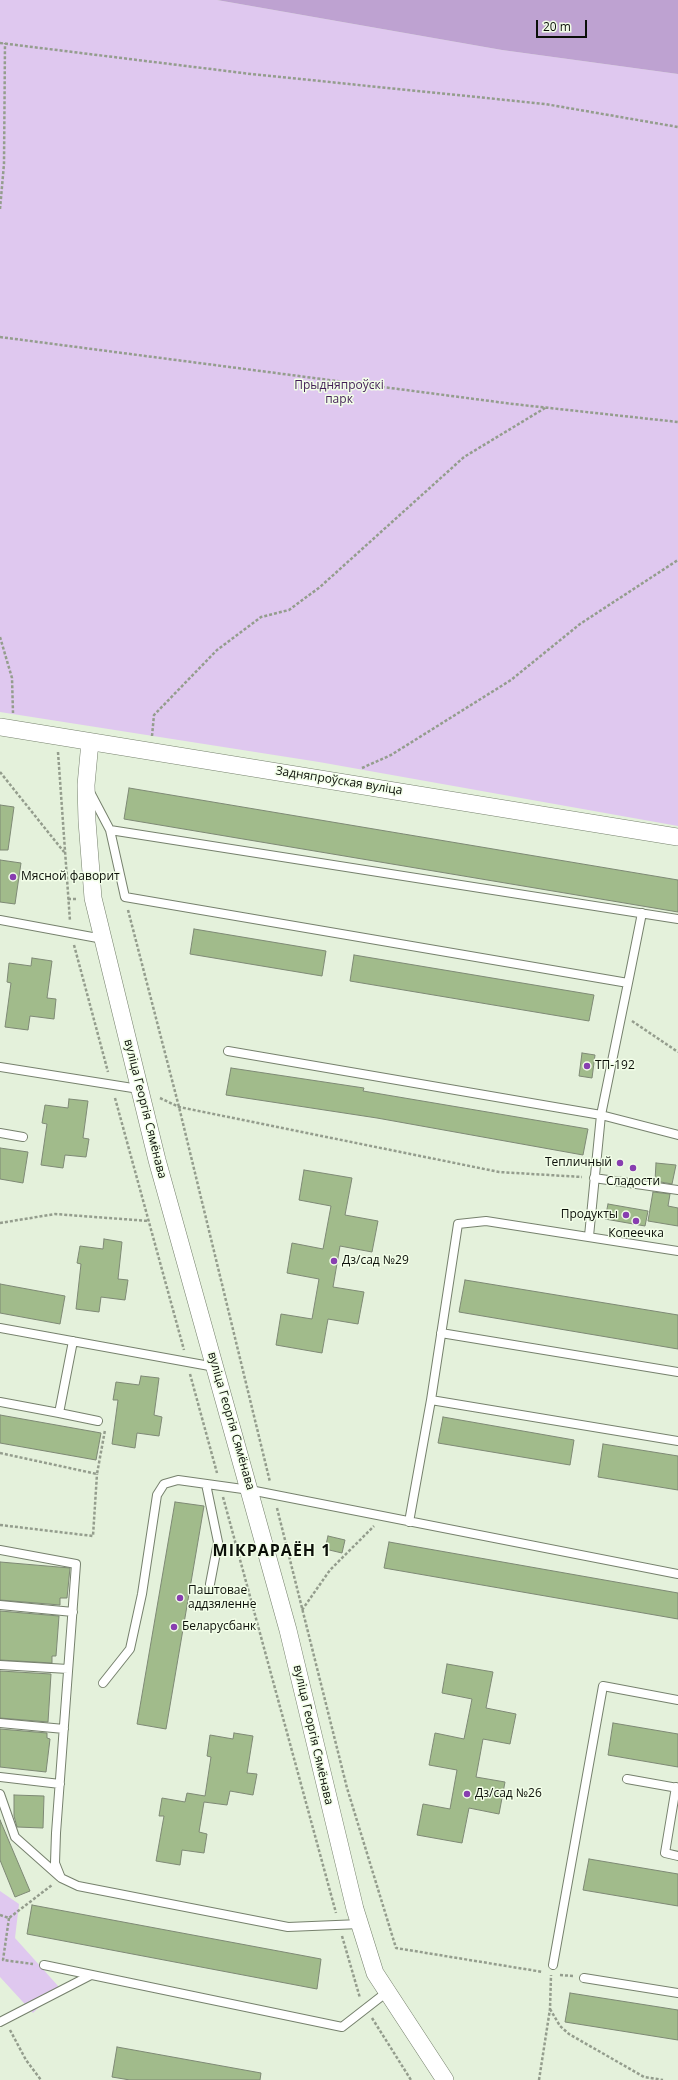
<!DOCTYPE html>
<meta charset="utf-8">
<style>
body{margin:0}
#map{position:relative;width:678px;height:2080px;overflow:hidden;background:#e4f1db;font-family:"Open Sans",sans-serif}
canvas{display:block}
.scale{position:absolute;left:536px;top:20px;width:51px;height:18px;box-sizing:border-box;border:2px solid #0b0f08;border-top:0;padding-left:5px;font-size:12px;line-height:14px;white-space:nowrap;color:#0b0f08;-webkit-text-stroke:3px #f2fee8;paint-order:stroke}
</style>
<div id="map">
<canvas width="678" height="2080"></canvas>
<div class="scale">20 m</div>
</div>
<script>
const ctx = document.querySelector('canvas').getContext('2d');
ctx.lineJoin = 'round';
function paint(path, color) {
  ctx.fillStyle = color;
  ctx.fill(path, 'evenodd');
}
function shape(rows) {
  const path = new Path2D();
  for (const r of rows) {
    path.moveTo(r[0], r[1]);
    for (let i = 2; i < r.length; i += 2) path.lineTo(r[i], r[i + 1]);
  }
  return path;
}
function stroke(path, color, width, dash) {
  ctx.strokeStyle = color;
  ctx.lineWidth = width;
  ctx.lineCap = dash ? 'butt' : 'round';
  ctx.setLineDash(dash || []);
  ctx.stroke(path);
}
function label(font, color, halo, rows, align = 'center') {
  ctx.font = font + ' "Open Sans",sans-serif';
  ctx.lineWidth = 3;
  ctx.setLineDash([]);
  ctx.textBaseline = 'middle';
  ctx.strokeStyle = halo;
  ctx.fillStyle = color;
  for (const [text, x, y, turn = 0] of rows) {
    ctx.save();
    ctx.translate(x, y);
    ctx.rotate((+turn || 0) * Math.PI / 180);
    ctx.textAlign = isNaN(turn) ? turn : align;
    if (halo) ctx.strokeText(text, 0, 0);
    ctx.fillText(text, 0, 0);
    ctx.restore();
  }
}
paint(shape([
 [0,0,217,0,502,50,678,74,678,826,319,762,0,712],
 [0,1891,19,1904,15,1938,59,1987,33,2013,0,1977]
]), '#dfc8ef');
paint(shape([
 [217,0,678,0,678,74,502,50]
]), '#bea2d1');
const building = shape([
 [129,788,678,880,678,912,124,819,129,788],
 [0,805,14,807,8,850,0,850,0,805],
 [0,860,21,863,15,904,0,902,0,860],
 [194,929,326,951,322,976,190,954,194,929],
 [354,955,594,995,589,1021,350,981,354,955],
 [32,958,52,961,47,998,56,999,54,1019,30,1016,28,1030,5,1027,11,983,7,982,9,963,31,966,32,958],
 [582,1053,595,1055,592,1078,579,1076,582,1053],
 [231,1068,364,1088,363,1091,588,1129,583,1155,377,1118,226,1095,231,1068],
 [69,1099,88,1101,83,1138,89,1139,86,1157,65,1155,63,1168,41,1165,47,1124,42,1123,45,1105,68,1108,69,1099],
 [0,1148,28,1152,23,1183,0,1179,0,1148],
 [656,1163,676,1165,672,1184,655,1181,656,1163],
 [304,1170,352,1178,345,1215,378,1221,372,1252,340,1246,333,1287,364,1292,358,1324,328,1319,322,1353,276,1345,281,1314,312,1319,319,1279,287,1273,292,1243,323,1249,331,1206,299,1200,304,1170],
 [653,1192,670,1194,668,1206,678,1208,678,1226,648,1221,653,1192],
 [608,1204,648,1211,645,1226,605,1219,608,1204],
 [104,1239,122,1242,118,1279,128,1280,125,1300,101,1297,99,1312,76,1309,81,1264,77,1263,80,1246,103,1249,104,1239],
 [465,1280,678,1315,678,1349,459,1312,465,1280],
 [0,1284,65,1296,60,1324,0,1313,0,1284],
 [141,1376,159,1378,154,1415,162,1417,159,1436,137,1433,135,1448,112,1444,118,1400,113,1400,116,1382,139,1385,141,1376],
 [0,1415,101,1433,96,1460,0,1443,0,1415],
 [443,1417,574,1440,570,1465,438,1443,443,1417],
 [603,1444,678,1456,678,1490,598,1477,603,1444],
 [175,1502,204,1506,166,1729,137,1724,175,1502],
 [328,1536,345,1540,342,1553,325,1549,328,1536],
 [389,1542,678,1593,678,1619,384,1568,389,1542],
 [0,1562,70,1568,67,1598,60,1598,60,1605,0,1600,0,1562],
 [0,1611,59,1616,56,1656,52,1656,52,1663,0,1660,0,1611],
 [447,1664,493,1672,486,1708,516,1714,510,1744,483,1739,476,1777,505,1782,499,1814,469,1808,462,1843,417,1835,423,1804,450,1809,457,1770,429,1765,435,1733,464,1739,472,1699,442,1693,447,1664],
 [0,1671,51,1674,48,1722,0,1718,0,1671],
 [613,1723,678,1734,678,1767,608,1755,613,1723],
 [0,1729,47,1733,47,1738,50,1739,46,1772,0,1767,0,1729],
 [234,1733,253,1736,247,1773,257,1774,253,1795,230,1791,227,1805,204,1802,199,1832,207,1834,204,1853,182,1850,180,1865,156,1861,164,1816,159,1816,162,1798,185,1802,187,1793,205,1796,211,1757,207,1756,210,1735,233,1739,234,1733],
 [14,1795,44,1796,43,1828,17,1827,14,1816,14,1795],
 [0,1820,30,1891,15,1897,0,1860,0,1820],
 [589,1859,678,1874,678,1906,583,1890,589,1859],
 [32,1905,321,1959,317,1989,27,1934,32,1905],
 [570,1993,678,2010,678,2040,565,2022,570,1993],
 [117,2047,261,2073,260,2080,130,2080,112,2077,117,2047]
]);
paint(building, '#a1bb8b');
stroke(building, '#7e8975', 1);
const lane = shape([
 [90,792,110,830,678,919],
 [110,830,125,897,628,983,601,1115,589,1236],
 [0,920,103,939],
 [628,983,642,913],
 [228,1051,601,1115,678,1135],
 [0,1067,139,1089],
 [0,1133,23,1137],
 [594,1178,678,1190],
 [0,1328,215,1367],
 [441,1333,678,1372],
 [431,1400,678,1441],
 [0,1402,59,1413,73,1341],
 [59,1413,98,1421],
 [206,1484,218,1542,210,1584],
 [409,1522,431,1400,458,1224,486,1221,678,1251],
 [0,1550,76,1564,56,1833,55,1863,61,1878,78,1886,288,1927,360,1924],
 [0,1605,73,1612],
 [0,1665,68,1669],
 [103,1683,130,1649,142,1594,157,1495,164,1484,178,1480,250,1490,678,1574],
 [0,1723,64,1729],
 [0,1777,60,1784],
 [627,1779,678,1788],
 [676,1787,665,1853,678,1856],
 [0,1794,15,1837,60,1877],
 [44,1965,342,2027,387,1992],
 [553,1965,603,1686,678,1700],
 [584,1978,678,1993],
 [0,2022,91,1975]
]);
const street = shape([
 [0,727,678,837],
 [90,742,86,785,87,821,93,898,157,1160,288,1630,355,1909,375,1973,445,2080]
]);
stroke(lane, '#76816d', 10);
stroke(street, '#76816d', 18);
stroke(shape([
 [0,43,251,74,545,104,678,127],
 [0,209,4,164,5,43],
 [0,337,513,404,678,422],
 [0,637,12,678,13,713],
 [152,736,154,715,217,650,261,617,289,610,320,587,464,457,545,408],
 [58,752,70,921],
 [362,768,391,755,511,680,580,624,678,560],
 [0,772,64,852],
 [68,899,77,899],
 [128,910,179,1107,270,1482],
 [74,945,108,1072],
 [632,1021,678,1052],
 [115,1098,184,1350],
 [160,1098,179,1107,499,1172,582,1177],
 [0,1223,55,1214,149,1221],
 [190,1374,217,1473],
 [0,1453,97,1474,105,1430],
 [223,1497,336,1913],
 [277,1508,347,1788,396,1948,543,1972],
 [0,1525,93,1536,97,1474],
 [302,1610,330,1570,374,1526],
 [0,1915,9,1918,52,1885],
 [9,1918,3,1960,33,1964],
 [342,1936,360,1998],
 [560,1975,573,1976],
 [550,2009,560,2026,569,2034,644,2077,663,2080],
 [372,2018,411,2080],
 [10,2030,26,2060,41,2080],
 [539,2080,550,2009,551,1975]
]), '#949d8d', 2.5, [3, 2]);
stroke(lane, '#fff', 8);
stroke(street, '#fff', 17);
for (const [x, y, r, color] of [
 [13,877,4,"#883eb0"],
 [587,1066,4,"#883eb0"],
 [620,1163,4,"#883eb0"],
 [633,1168,4,"#883eb0"],
 [626,1215,4,"#883eb0"],
 [636,1221,4,"#883eb0"],
 [334,1261,4,"#883eb0"],
 [180,1598,4,"#883eb0"],
 [174,1627,4,"#883eb0"],
 [467,1794,4,"#883eb0"]
]) {
  const dot = new Path2D();
  dot.arc(x, y, r, 0, 2 * Math.PI);
  ctx.fillStyle = color;
  ctx.fill(dot);
  stroke(dot, '#f2fee8', 1.5);
}
label('12px', '#411d55', '#f2fee8', [
 ["Прыдняпроўскі",339,386],
 ["парк",339,400]
]);
label('12px', '#0b0f08', '#f2fee8', [
 ["Задняпроўская вуліца",339,781,9],
 ["вуліца Георгія Сямёнава",145,1109,76],
 ["вуліца Георгія Сямёнава",231,1421,74],
 ["вуліца Георгія Сямёнава",313,1735,77]
]);
label('12px', '#0b0f08', '#f2fee8', [
 ["Мясной фаворит",21,877],
 ["ТП-192",595,1066],
 ["Тепличный",612,1163,"right"],
 ["Сладости",633,1182,"center"],
 ["Продукты",618,1215,"right"],
 ["Копеечка",636,1234,"center"],
 ["Дз/сад №29",342,1261],
 ["Паштовае",188,1591],
 ["аддзяленне",188,1605],
 ["Беларусбанк",182,1627],
 ["Дз/сад №26",475,1794]
], 'left');
ctx.letterSpacing = '1px';
label('bold 16px', '#0b0f08', '#f2fee8', [
 ["МІКРАРАЁН 1",272,1551]
]);
ctx.letterSpacing = '0px';
</script>
